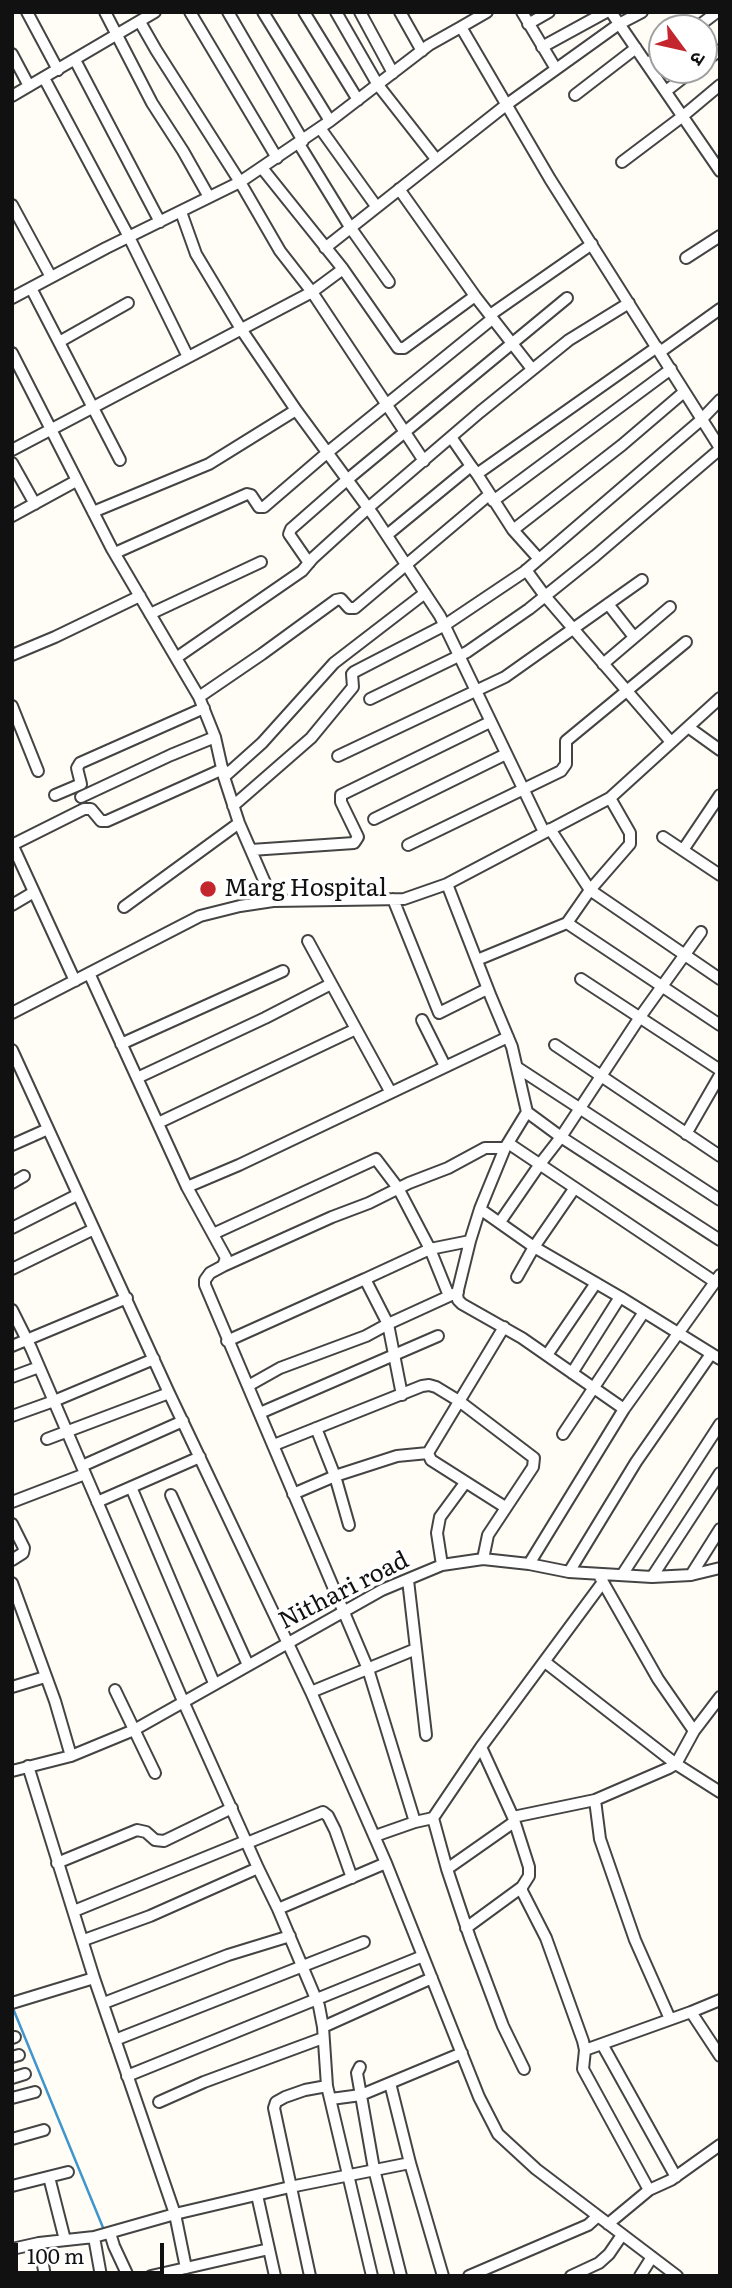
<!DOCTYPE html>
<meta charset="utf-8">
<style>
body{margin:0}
#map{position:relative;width:732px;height:2288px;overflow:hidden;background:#fffdf5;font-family:Literata,"Noto Sans Devanagari",serif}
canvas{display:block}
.frame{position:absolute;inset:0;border:14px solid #111;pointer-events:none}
.north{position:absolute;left:648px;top:14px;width:70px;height:70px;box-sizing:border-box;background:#fff;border:2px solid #a0a0a0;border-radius:50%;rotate:123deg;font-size:19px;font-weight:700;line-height:28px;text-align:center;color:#111}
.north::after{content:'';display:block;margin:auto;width:24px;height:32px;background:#c4262e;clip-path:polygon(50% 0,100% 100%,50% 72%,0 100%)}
.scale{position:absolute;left:14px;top:2243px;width:150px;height:32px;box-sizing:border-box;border:4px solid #111;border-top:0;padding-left:9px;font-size:21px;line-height:24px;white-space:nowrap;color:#111;-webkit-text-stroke:5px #fff;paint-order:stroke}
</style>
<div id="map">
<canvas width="732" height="2288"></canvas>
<div class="frame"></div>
<div class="north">उ</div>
<div class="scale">100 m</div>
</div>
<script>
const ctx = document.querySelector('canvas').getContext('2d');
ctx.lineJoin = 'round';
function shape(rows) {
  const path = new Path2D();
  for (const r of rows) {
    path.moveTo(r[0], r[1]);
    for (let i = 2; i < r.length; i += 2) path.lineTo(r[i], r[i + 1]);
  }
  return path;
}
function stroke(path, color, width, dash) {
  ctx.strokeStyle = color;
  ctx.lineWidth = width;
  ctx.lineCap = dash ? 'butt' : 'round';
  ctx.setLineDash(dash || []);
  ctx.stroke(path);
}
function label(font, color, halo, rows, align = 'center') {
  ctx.font = font + ' Literata,serif';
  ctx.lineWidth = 7;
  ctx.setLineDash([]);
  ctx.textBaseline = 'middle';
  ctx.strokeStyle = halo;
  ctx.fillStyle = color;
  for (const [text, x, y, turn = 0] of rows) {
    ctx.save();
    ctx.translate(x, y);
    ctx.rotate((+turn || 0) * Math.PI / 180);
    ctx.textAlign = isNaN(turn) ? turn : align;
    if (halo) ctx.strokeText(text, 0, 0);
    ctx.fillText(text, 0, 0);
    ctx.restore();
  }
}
stroke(shape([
 [12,2006,104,2230]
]), '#3f96cf', 2.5);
const minor = shape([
 [27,12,58,70],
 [105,12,152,103,183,151,209,197],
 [190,12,277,158],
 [228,12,303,141],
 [263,12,330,121],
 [304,12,358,100],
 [336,12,378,85,436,159],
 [360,12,393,73],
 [400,12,422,51],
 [522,12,556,69],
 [611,12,720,171],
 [140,22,156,50,240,182,280,251,312,292,424,461],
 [528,24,549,12],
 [461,27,487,12],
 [696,28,717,12],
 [542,47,606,12],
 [12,54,29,86],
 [75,60,160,222],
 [704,62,720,50],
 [647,64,662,53],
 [44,78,129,237,188,357],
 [666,91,693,70],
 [575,95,636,48],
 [12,96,155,12],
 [320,128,376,206],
 [299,144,350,227,389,282],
 [622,162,683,116,720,85],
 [262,168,343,269,398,348,404,348,475,296],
 [399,189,475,296,532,369],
 [12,205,51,277],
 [181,212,196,254,241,329,296,410,374,516,440,616,544,832],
 [325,248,506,105,619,24,642,12],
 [686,258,720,236],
 [31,288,120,460],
 [12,298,106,248,240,182,330,121,429,45,461,27,550,179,720,448],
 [490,315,592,244],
 [59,342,128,303],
 [660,352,720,309],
 [12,353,112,549,199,697,215,737,224,777,239,823,273,901],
 [451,437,471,466],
 [12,450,312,292,343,269],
 [12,463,35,504],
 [477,474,513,530,539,559],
 [493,501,671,369],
 [93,512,209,464,296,410],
 [12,516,76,481],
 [513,530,622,445,684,392],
 [387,535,471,466,477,474,657,347],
 [115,553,247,494,251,495,259,507,264,507,328,452,492,319],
 [309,563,289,534,291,529,348,479,567,298],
 [526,570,545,596,671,742],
 [608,604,634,637],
 [150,614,261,562],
 [12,655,55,637,140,596],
 [176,658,302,571,313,558,368,508,480,412,569,340,629,303],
 [603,664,670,607],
 [199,697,262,654,336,600,341,599,349,608,355,608,490,494],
 [370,699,467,652,529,609,595,556,720,449],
 [12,706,38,771],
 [688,727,720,750],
 [338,756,505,677,642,580],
 [224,777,262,743,334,663,425,593],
 [55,795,81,784,77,768,80,763,204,708],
 [81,797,171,755,215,737],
 [233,806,311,738,353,687,352,674,354,672,445,625,524,572,701,420,720,400],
 [374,819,506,754],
 [550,829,590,890,720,979],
 [663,837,720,875],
 [12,844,75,981],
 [12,845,84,809,91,809,101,821,107,821,223,769],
 [408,845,561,771,566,764,566,741,686,642],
 [251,850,354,843,358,837,341,802,341,795,490,722],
 [683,850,720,795],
 [447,884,491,997,512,1047,527,1112],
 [393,899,439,1013,487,989],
 [12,905,34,892],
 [124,907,239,823],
 [567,923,720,1025],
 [308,941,356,1029],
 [477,960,567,923,590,890,630,844,630,833,610,798],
 [89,973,187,1187],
 [581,979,720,1070],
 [12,1013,200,916,240,906,273,901,404,899,447,884,610,798,720,698],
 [422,1020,445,1066],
 [121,1044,283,971],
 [555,1045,720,1156],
 [12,1050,169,1393,311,1692,386,1863,479,2097,498,2134,536,2169,677,2276],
 [518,1068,720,1200],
 [137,1078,265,1018,331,984],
 [527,1112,505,1148,480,1209,470,1241,457,1294,458,1300,462,1304,522,1338,624,1409],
 [527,1112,561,1137,720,1240],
 [158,1123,356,1029,390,1091],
 [686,1134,720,1075],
 [508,1143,715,1282],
 [12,1145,48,1129],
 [12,1183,24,1176],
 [480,1209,534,1247,620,1297,720,1359],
 [500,1222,540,1164,561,1137,640,1017,701,932],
 [12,1228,77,1195],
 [213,1234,376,1159,398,1188,430,1249,470,1241],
 [223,1266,332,1217,369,1203,409,1183,448,1168,485,1148,505,1148],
 [12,1269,94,1229],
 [517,1277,534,1247,574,1189],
 [365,1279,430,1249,449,1296],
 [12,1310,31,1348,183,1701,258,1868,278,1909,319,2006,323,2027,327,2086,372,2276],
 [504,1327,428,1453,431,1460,505,1507],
 [227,1341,365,1279,388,1324,458,1292],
 [12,1346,127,1298],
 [547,1355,596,1283],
 [572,1373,620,1297],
 [12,1377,39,1367],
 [248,1386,280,1368,366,1336,388,1324,402,1395],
 [260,1413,438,1336],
 [12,1416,54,1401,154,1359],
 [316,1428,335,1476,349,1525],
 [563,1434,644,1312],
 [47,1439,169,1393],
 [274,1445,422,1386,429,1385,436,1387,459,1401,534,1458,533,1467,488,1535,483,1559],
 [82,1466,183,1421],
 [131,1487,214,1683],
 [293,1494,335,1476,397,1456,428,1453],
 [171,1495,248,1665],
 [12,1502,85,1474],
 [97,1502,200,1457],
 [12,1524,24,1548,23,1553,12,1560],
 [529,1564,624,1409,720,1275],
 [442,1565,437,1533,440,1517,465,1483],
 [569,1572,636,1462,711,1354],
 [622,1575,720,1424],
 [691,1575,720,1529],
 [600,1577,658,1679,694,1731],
 [652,1577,720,1473],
 [408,1580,426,1735],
 [12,1583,55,1701,71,1756],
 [545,1662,676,1764,720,1792],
 [12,1687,45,1677],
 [115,1690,155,1773],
 [311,1692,416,1649],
 [481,1747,513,1817,529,1867,529,1876,522,1887,522,1891,546,1938,583,2041,585,2050,583,2069,649,2190],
 [28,1766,94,1978,175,2214,186,2268],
 [12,1771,71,1756,134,1730,382,1590,442,1565,483,1559,529,1564,569,1572,652,1577,691,1575,720,1568],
 [595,1800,600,1839,635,1940,670,2019],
 [513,1817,595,1800,669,1768,676,1764,694,1731,720,1697],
 [415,1822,368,1669,205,1285,205,1280,210,1273,223,1266,226,1258,187,1187,239,1165,508,1037],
 [375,1836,415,1822,433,1818],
 [247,1843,323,1812,328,1816,335,1830,352,1878],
 [57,1863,137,1830,146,1832,155,1840,164,1841,232,1808],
 [447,1869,514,1822],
 [278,1909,386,1863],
 [74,1911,246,1841],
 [466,1928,522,1887],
 [84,1940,150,1916,258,1868],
 [12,2003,94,1978],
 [104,2003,228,1955,290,1936],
 [691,2012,720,2000],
 [323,2027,432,1978],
 [12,2038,15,2037],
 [115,2040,364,1942],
 [602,2044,676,2177],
 [585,2050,691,2012,720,2056],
 [12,2057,19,2055],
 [360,2067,357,2073,374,2169,401,2276],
 [524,2069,503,2026,470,1938,447,1869,433,1818,481,1747,603,1582],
 [127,2076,423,1956],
 [12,2078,25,2074],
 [390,2083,410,2163,443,2276],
 [12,2098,35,2092],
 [331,2099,361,2095,462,2053],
 [159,2102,204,2082,323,2038],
 [12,2139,44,2130],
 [49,2177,65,2240],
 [12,2186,68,2172],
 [257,2195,275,2276],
 [608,2224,649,2190,671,2180,720,2145],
 [110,2233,114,2246,128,2276],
 [94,2237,101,2276],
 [39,2243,45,2276],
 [12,2249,39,2243,94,2237,175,2214,290,2187,410,2163],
 [151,2276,269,2249],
 [310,2276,274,2108,276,2102,285,2097,305,2090,327,2086],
 [469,2276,588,2225,598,2216],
 [571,2276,599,2263,609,2254,622,2235],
 [640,2276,652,2257]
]);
stroke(minor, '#444', 14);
stroke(minor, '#fff', 10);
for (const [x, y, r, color] of [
 [208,889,9,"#c4262e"]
]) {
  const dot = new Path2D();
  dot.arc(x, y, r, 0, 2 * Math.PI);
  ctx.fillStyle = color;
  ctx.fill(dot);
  stroke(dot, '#fff', 2.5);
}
label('24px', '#111', '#fff', [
 ["Marg Hospital",224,889]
], 'left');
label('24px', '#111', '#fff', [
 ["Nithari road",344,1591,-27]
]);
</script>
